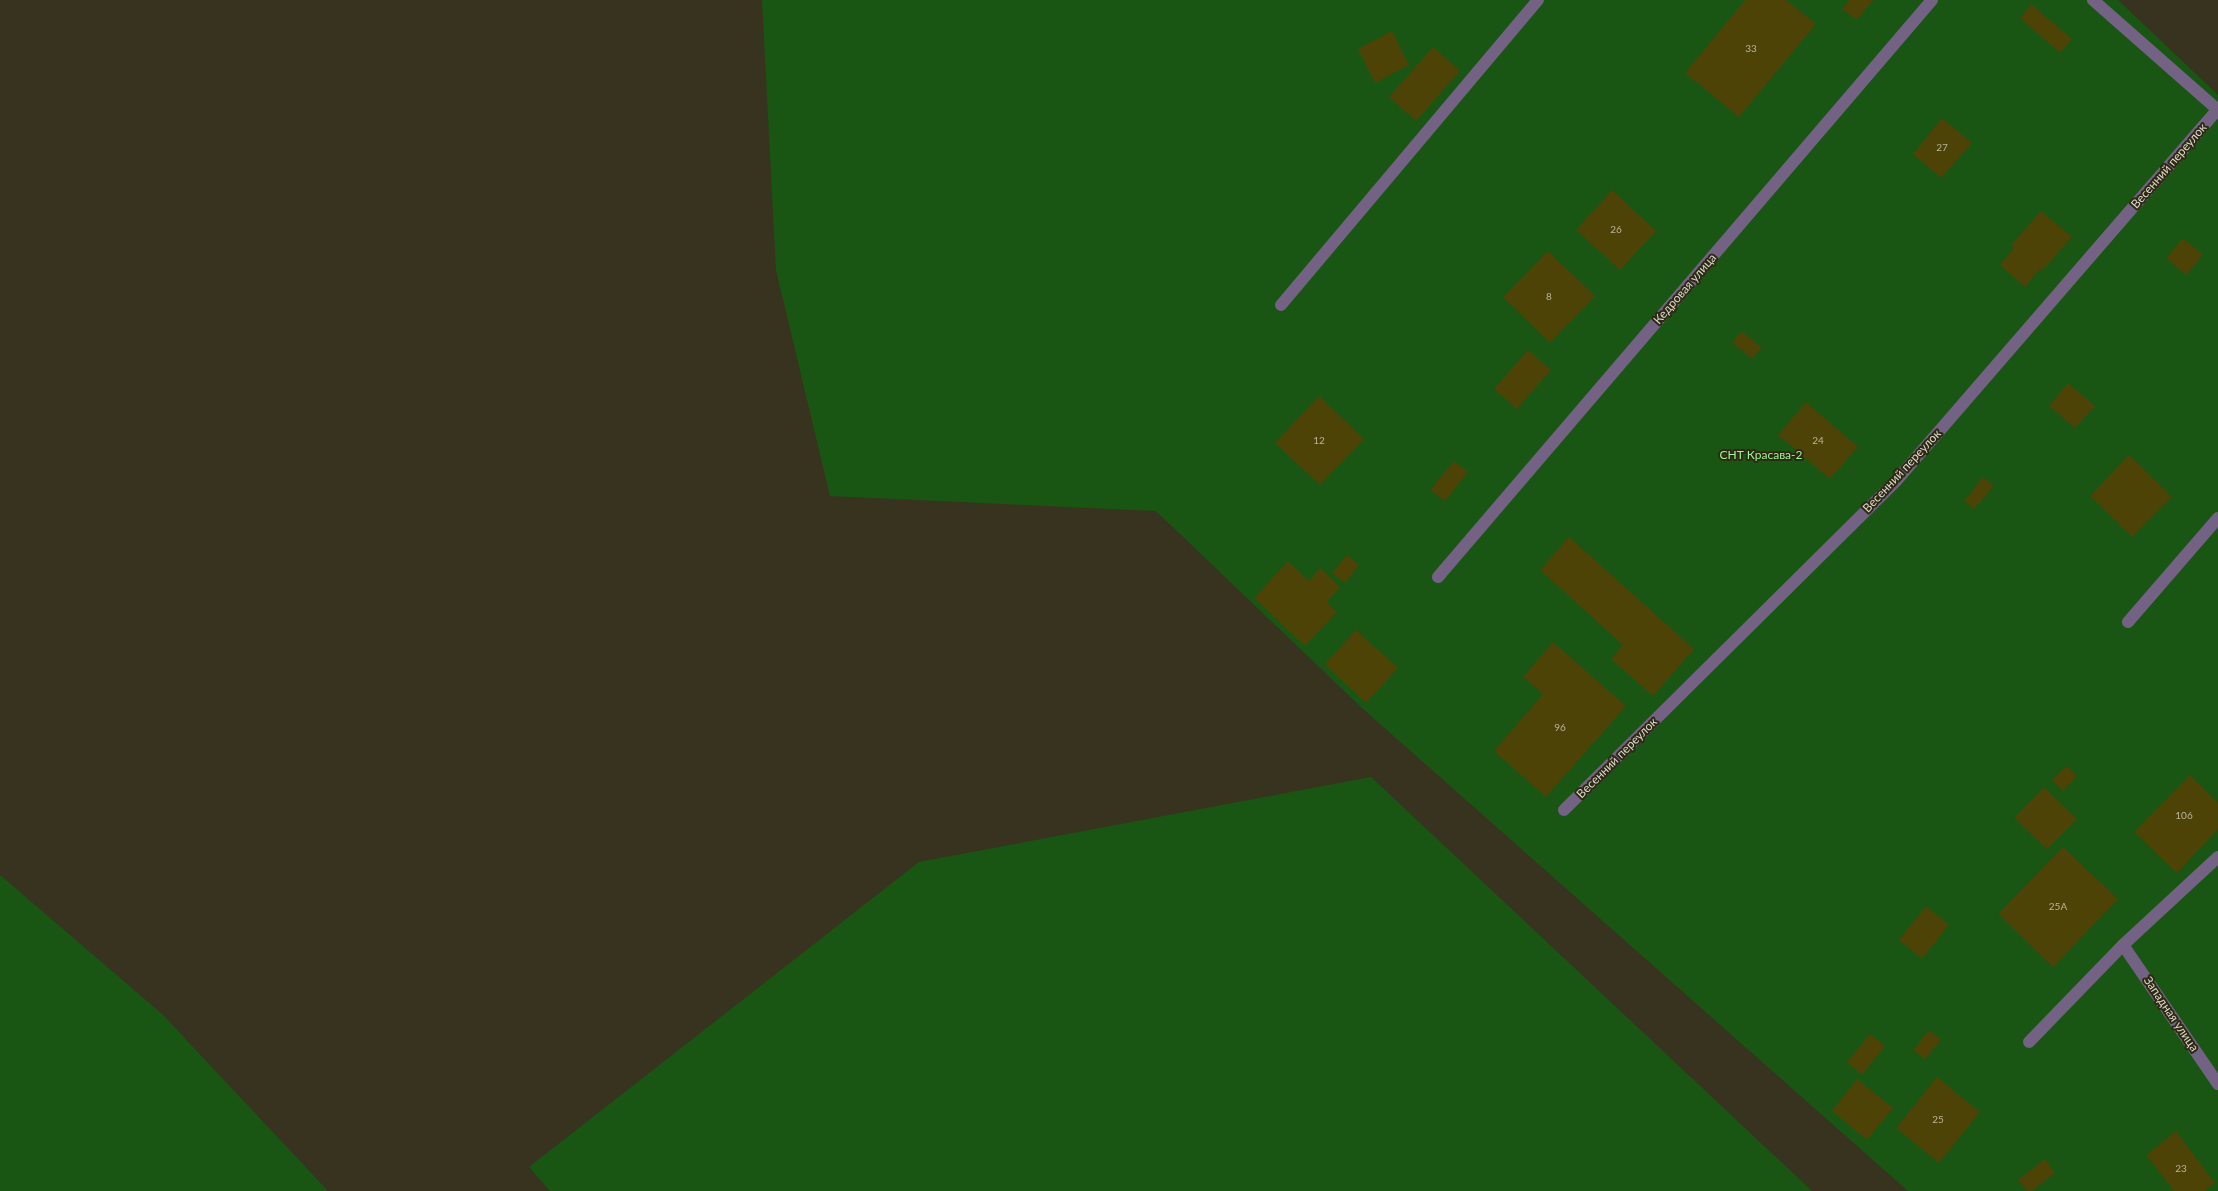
<!DOCTYPE html>
<meta charset="utf-8">
<style>
body{margin:0}
canvas{display:block;background:#37331e}
</style>
<canvas width="2218" height="1191"></canvas>
<script>
const ctx = document.querySelector('canvas').getContext('2d');
ctx.lineJoin = 'round';
function paint(path, color) {
  ctx.fillStyle = color;
  ctx.fill(path, 'evenodd');
}
function shape(rows) {
  const path = new Path2D();
  for (const r of rows) {
    path.moveTo(r[0], r[1]);
    for (let i = 2; i < r.length; i += 2) path.lineTo(r[i], r[i + 1]);
  }
  return path;
}
function stroke(path, color, width, dash) {
  ctx.strokeStyle = color;
  ctx.lineWidth = width;
  ctx.lineCap = dash ? 'butt' : 'round';
  ctx.setLineDash(dash || []);
  ctx.stroke(path);
}
function label(font, color, halo, rows, align = 'center') {
  ctx.font = font + ' Lato,sans-serif';
  ctx.lineWidth = 4;
  ctx.setLineDash([]);
  ctx.textBaseline = 'middle';
  ctx.strokeStyle = halo;
  ctx.fillStyle = color;
  for (const [text, x, y, turn = 0] of rows) {
    ctx.save();
    ctx.translate(x, y);
    ctx.rotate((+turn || 0) * Math.PI / 180);
    ctx.textAlign = isNaN(turn) ? turn : align;
    if (halo) ctx.strokeText(text, 0, 0);
    ctx.fillText(text, 0, 0);
    ctx.restore();
  }
}
paint(shape([
 [762,0,2118,0,2218,95,2218,1191,1908,1191,1362,708,1156,511,830,496,776,270],
 [1371,777,1812,1191,550,1191,529,1167,919,862],
 [0,875,162,1014,328,1191,0,1191]
]), '#195613');
paint(shape([
 [1745,0,1786,0,1816,24,1739,117,1685,73],
 [1850,0,1873,0,1857,20,1842,9],
 [2031,4,2072,39,2060,53,2020,18],
 [1392,31,1409,65,1375,83,1358,49],
 [1433,47,1460,71,1416,121,1389,97],
 [1942,118,1972,143,1941,178,1913,154],
 [1612,190,1656,231,1620,270,1576,230],
 [2041,211,2072,237,2042,271,2040,269,2025,287,2000,265,2014,248,2011,245],
 [2183,238,2203,255,2186,275,2166,258],
 [1548,251,1595,296,1550,343,1503,297],
 [1742,331,1762,348,1752,359,1732,342],
 [1528,350,1551,370,1517,409,1494,389],
 [2068,383,2095,406,2075,428,2049,406],
 [1319,396,1364,439,1320,485,1275,443],
 [1806,402,1858,447,1830,479,1778,435],
 [2129,455,2172,497,2132,537,2090,496],
 [1454,461,1468,472,1445,501,1430,490],
 [1983,477,1994,486,1974,509,1964,501],
 [1569,537,1694,649,1653,696,1611,659,1623,645,1540,570],
 [1347,555,1359,565,1345,583,1332,573],
 [1288,561,1309,581,1320,568,1340,587,1327,602,1337,612,1305,646,1254,598],
 [1356,630,1398,668,1366,703,1325,664],
 [1553,642,1626,706,1546,797,1494,751,1543,694,1523,677],
 [2067,766,2077,776,2063,791,2052,780],
 [2190,775,2218,803,2218,829,2177,873,2134,832],
 [2044,787,2077,819,2047,849,2014,818],
 [2063,847,2118,899,2053,967,1998,914],
 [1926,906,1949,925,1922,959,1899,940],
 [1929,1030,1941,1040,1925,1059,1913,1050],
 [1870,1034,1885,1046,1862,1075,1847,1062],
 [1937,1077,1980,1112,1939,1163,1896,1128],
 [1857,1079,1893,1108,1867,1140,1832,1111],
 [2176,1131,2215,1183,2205,1191,2174,1191,2146,1155],
 [2045,1159,2055,1173,2032,1191,2027,1191,2018,1180]
]), '#4d4306');
stroke(shape([
 [1281,305,1538,0],
 [2128,622,2218,518],
 [2029,1042,2123,945]
]), '#746284', 12);
stroke(shape([
 [2093,0,2218,110],
 [1438,577,1932,0],
 [1564,810,1896,481,2218,109],
 [2218,857,2123,945,2218,1084]
]), '#746284', 12);
label('10px', '#b9b49b', null, [
 ["33",1751,49],
 ["27",1942,148],
 ["26",1616,230],
 ["8",1549,297],
 ["12",1319,441],
 ["24",1818,441],
 ["96",1560,728],
 ["106",2184,816],
 ["25А",2058,907],
 ["25",1938,1120],
 ["23",2181,1169]
]);
label('12px', '#dddacd', '#2d2914', [
 ["Весенний переулок",2169,166,-49],
 ["Кедровая улица",1685,289,-49],
 ["Весенний переулок",1902,471,-47],
 ["Весенний переулок",1617,758,-45],
 ["Западная улица",2171,1014,56]
]);
label('12px', '#9df593', '#2d2914', [
 ["СНТ Красава-2",1761,455]
]);
</script>
